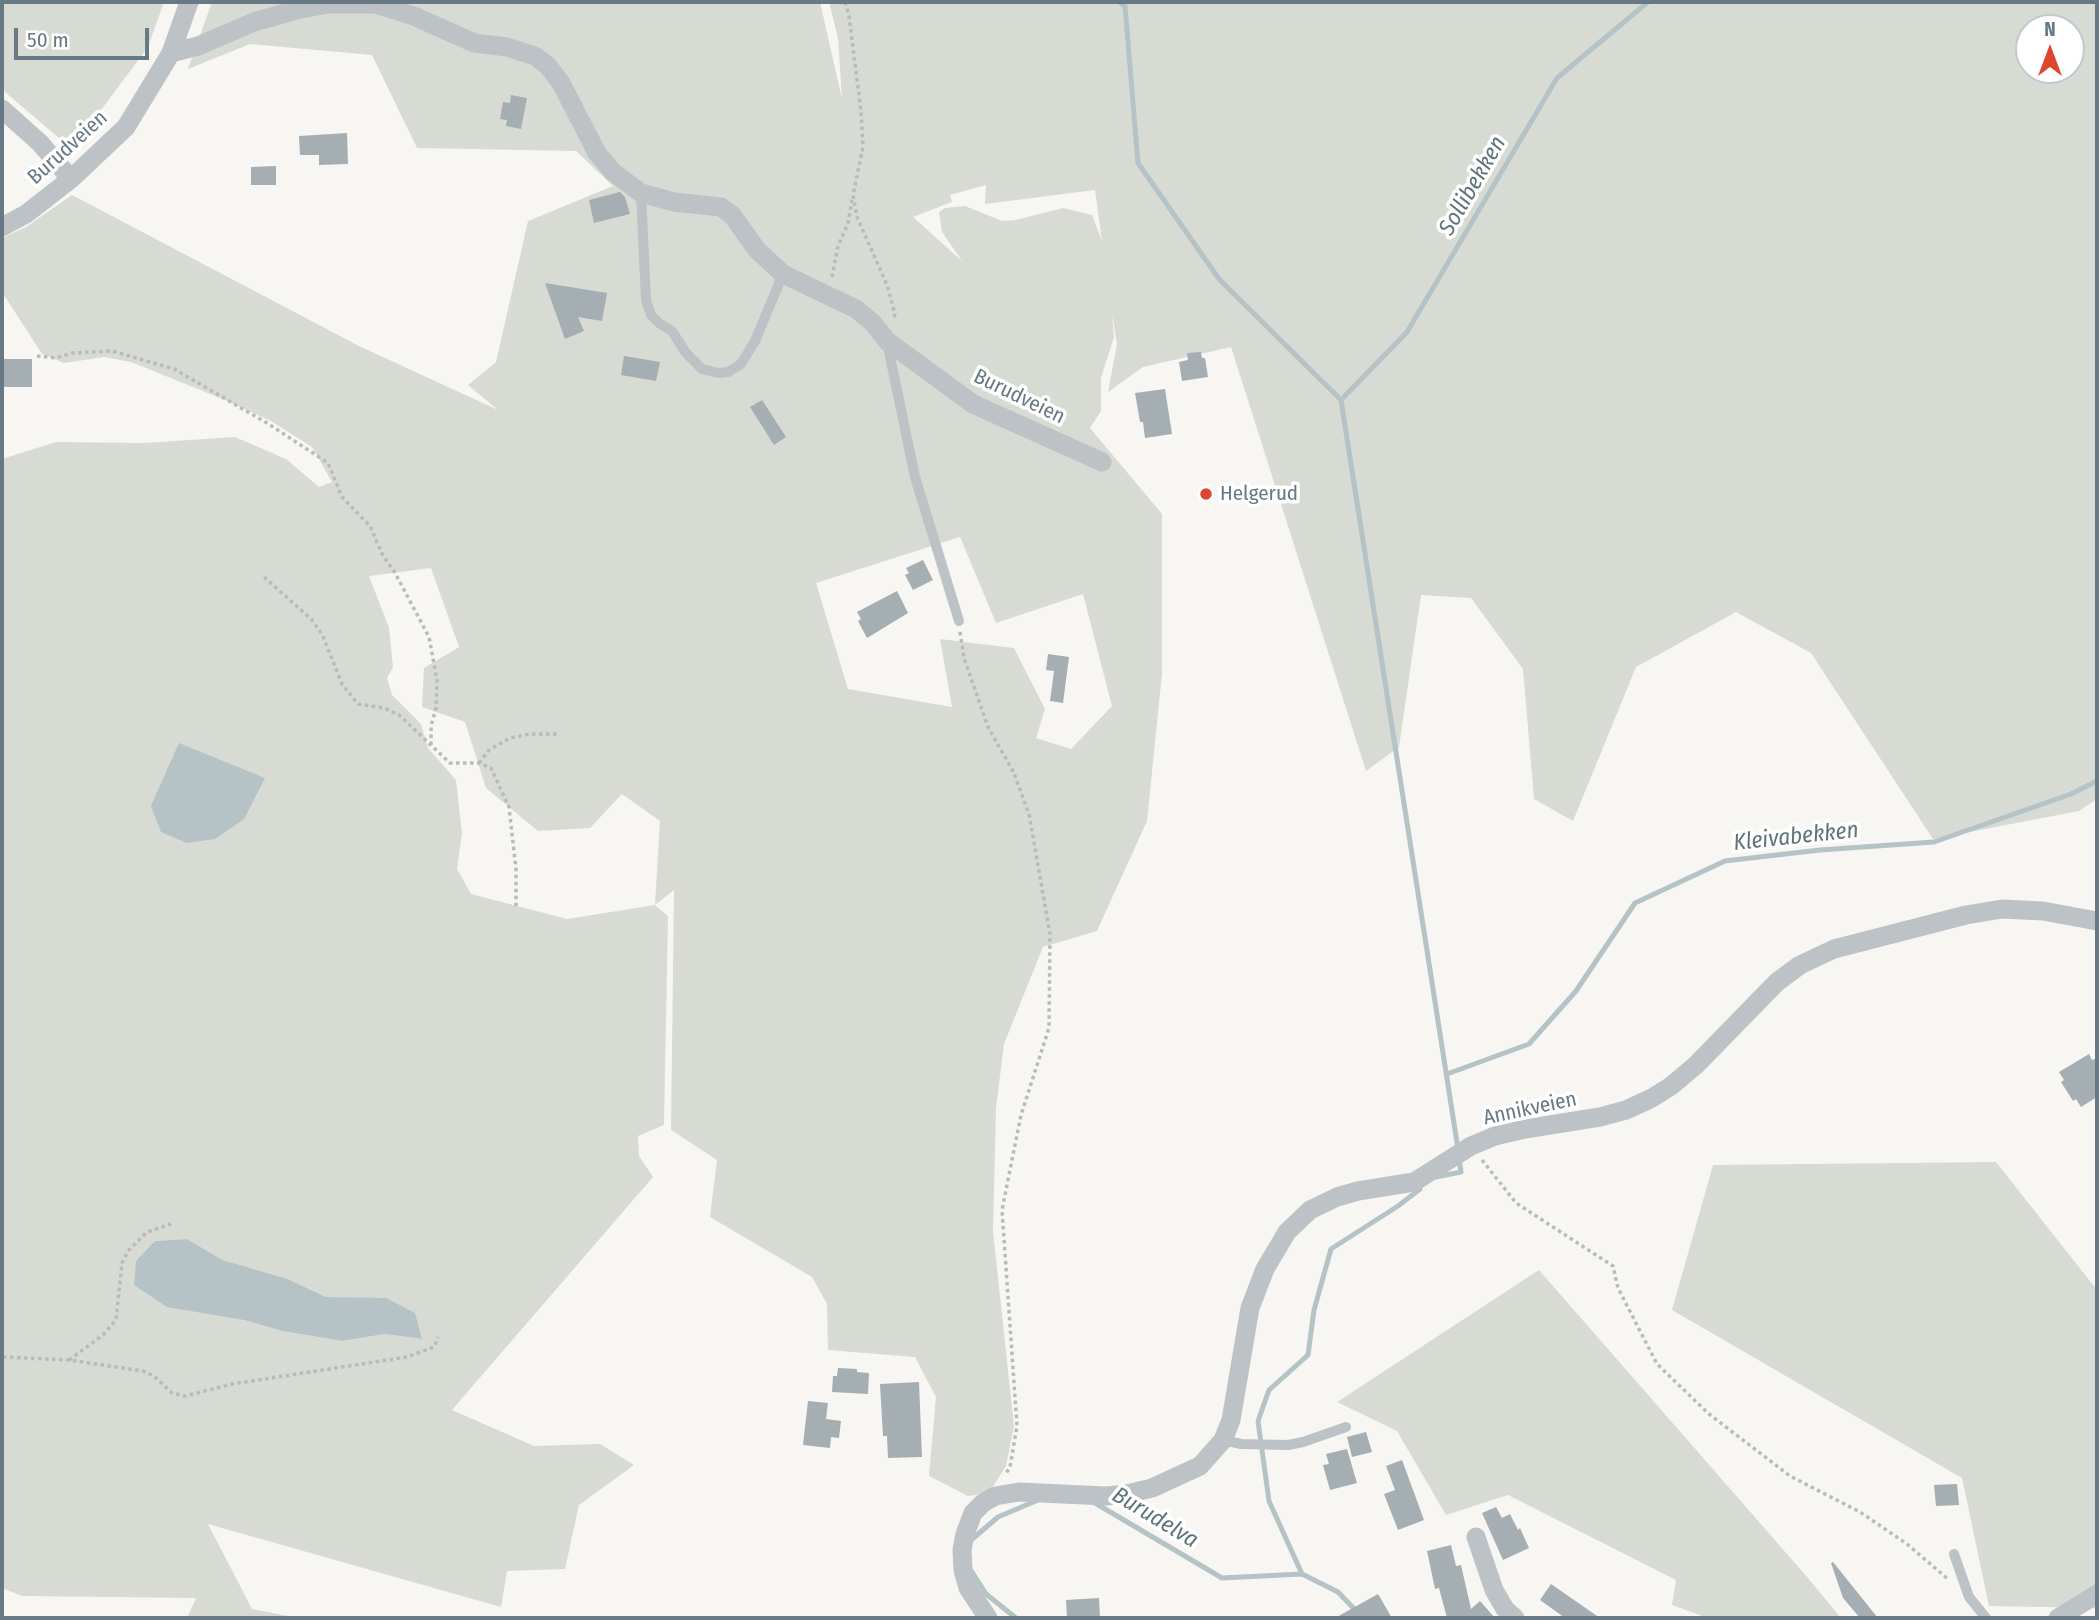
<!DOCTYPE html>
<style>
body{margin:0}
#map{position:relative;width:2099px;height:1620px;overflow:hidden;background:#f7f6f3;font-family:"Fira Sans Condensed",sans-serif}
canvas{display:block}
.frame{position:absolute;inset:0;border:4px solid #667984;pointer-events:none}
.north{position:absolute;left:2015px;top:14px;width:70px;height:70px;box-sizing:border-box;background:#fff;border:2px solid #c2c9ce;border-radius:50%;rotate:0deg;font-size:19px;font-weight:700;line-height:28px;text-align:center;color:#667984}
.north::after{content:'';display:block;margin:auto;width:24px;height:32px;background:#dd452d;clip-path:polygon(50% 0,100% 100%,50% 72%,0 100%)}
.scale{position:absolute;left:14px;top:28px;width:135px;height:32px;box-sizing:border-box;border:4px solid #667984;border-top:0;padding-left:9px;font-size:21px;line-height:24px;white-space:nowrap;color:#667984;-webkit-text-stroke:5px #fff;paint-order:stroke}
</style>
<div id="map">
<canvas width="2099" height="1620"></canvas>
<div class="frame"></div>
<div class="north">N</div>
<div class="scale">50 m</div>
</div>
<script>
const ctx = document.querySelector('canvas').getContext('2d');
ctx.lineJoin = 'round';
function paint(path, color) {
  ctx.fillStyle = color;
  ctx.fill(path, 'evenodd');
}
function shape(rows) {
  const path = new Path2D();
  for (const r of rows) {
    path.moveTo(r[0], r[1]);
    for (let i = 2; i < r.length; i += 2) path.lineTo(r[i], r[i + 1]);
  }
  return path;
}
function stroke(path, color, width, dash) {
  ctx.strokeStyle = color;
  ctx.lineWidth = width;
  ctx.lineCap = dash ? 'butt' : 'round';
  ctx.setLineDash(dash || []);
  ctx.stroke(path);
}
function label(font, color, halo, rows, align = 'center') {
  ctx.font = font + ' "Fira Sans Condensed",sans-serif';
  ctx.lineWidth = 7;
  ctx.setLineDash([]);
  ctx.textBaseline = 'middle';
  ctx.strokeStyle = halo;
  ctx.fillStyle = color;
  for (const [text, x, y, turn = 0] of rows) {
    ctx.save();
    ctx.translate(x, y);
    ctx.rotate((+turn || 0) * Math.PI / 180);
    ctx.textAlign = isNaN(turn) ? turn : align;
    if (halo) ctx.strokeText(text, 0, 0);
    ctx.fillText(text, 0, 0);
    ctx.restore();
  }
}
paint(shape([
 [2,2,164,2,148,47,72,149,5,92,2,86],
 [212,2,820,2,842,99,838,38,829,2,2097,2,2097,799,2079,811,1933,839,1811,653,1736,612,1636,667,1573,821,1534,799,1523,669,1471,598,1421,595,1399,747,1366,771,1231,347,1143,367,1108,392,1117,344,1112,314,1114,337,1101,378,1101,411,1090,428,1162,514,1162,674,1147,821,1097,931,1043,947,1004,1044,996,1108,993,1231,1014,1426,1006,1466,989,1493,968,1496,929,1476,936,1397,915,1357,828,1350,827,1304,812,1277,710,1217,717,1160,671,1130,674,890,655,905,668,916,664,1125,638,1136,639,1156,653,1177,452,1410,534,1446,600,1444,634,1465,579,1505,565,1569,507,1571,501,1607,208,1524,252,1609,299,1618,187,1618,196,1598,22,1596,2,1588,2,459,56,442,145,443,235,437,286,459,319,487,332,482,312,447,271,421,225,400,131,362,104,357,64,363,42,354,2,292,2,238,26,227,72,195,359,346,498,410,468,385,496,362,528,221,613,186,576,151,417,148,372,55,250,44,188,69],
 [2029,28,2071,28,2071,70,2029,70],
 [986,185,985,204,1095,190,1102,241,1092,215,1063,208,1016,220,1002,221,965,206,945,208,939,212,942,232,962,261,913,217,952,202,950,195],
 [960,537,996,623,1083,594,1112,706,1071,749,1036,738,1045,709,1014,648,940,639,952,707,848,689,816,583],
 [431,568,459,647,424,668,422,707,465,722,486,788,538,831,590,828,622,794,660,821,655,905,567,919,471,894,457,869,462,833,456,780,428,748,421,724,392,695,387,678,393,667,389,628,369,576],
 [187,1239,223,1260,288,1279,326,1297,347,1298,421,1339,385,1334,342,1341,282,1331,244,1320,155,1241],
 [1996,1162,2097,1290,2097,1608,1989,1606,1962,1478,1672,1310,1713,1165],
 [1539,1270,1808,1578,1841,1618,1708,1618,1672,1605,1676,1580,1508,1495,1446,1515,1397,1431,1337,1402]
]), '#d7dbd3');
paint(shape([
 [179,743,265,778,244,819,215,839,187,843,161,832,151,806],
 [187,1239,223,1260,288,1279,326,1297,386,1298,415,1313,422,1339,385,1334,342,1341,282,1331,244,1320,167,1307,134,1285,136,1261,155,1241]
]), '#b5c3c6');
stroke(shape([
 [1119,2,1125,6,1138,163,1219,279,1341,400,1458,1149],
 [1341,400,1407,332,1557,78,1648,2],
 [1447,1074,1529,1044,1576,991,1635,903,1725,861,1820,850,1934,842,2071,794,2097,781],
 [1436,1177,1461,1172,1459,1159],
 [1095,1503,1222,1578,1302,1574],
 [970,1541,998,1517,1038,1500],
 [972,1572,986,1594,1016,1618],
 [1363,1618,1338,1592,1302,1574,1269,1501,1258,1421,1269,1390,1308,1355,1314,1310,1331,1249,1398,1206,1420,1189]
]), '#b5c3c6', 5);
paint(shape([
 [511,95,527,98,521,129,506,126,507,120,500,119,503,102,510,103],
 [347,133,348,164,319,165,319,155,300,155,299,136],
 [276,166,276,185,251,185,251,167],
 [620,192,625,197,630,214,594,223,589,200],
 [545,283,607,293,602,321,578,317,584,331,565,339],
 [1201,352,1202,358,1205,358,1208,377,1182,381,1179,362,1188,360,1187,353],
 [624,356,660,362,656,381,621,375],
 [2,359,32,359,32,387,2,387],
 [1165,389,1172,434,1145,438,1143,422,1140,422,1135,393],
 [762,400,786,437,774,445,750,407],
 [923,560,933,580,913,590,905,575,909,573,906,568],
 [897,591,908,613,867,638,858,621,861,619,857,612],
 [1048,654,1069,657,1063,703,1050,701,1054,671,1046,670],
 [2089,1054,2092,1060,2097,1058,2097,1097,2081,1107,2076,1099,2073,1101,2061,1082,2064,1080,2059,1072],
 [838,1368,857,1369,857,1372,869,1373,868,1394,832,1392,833,1376,837,1376],
 [919,1382,922,1457,888,1458,887,1436,883,1436,880,1384],
 [808,1401,828,1403,826,1419,841,1421,839,1438,831,1437,830,1448,803,1445],
 [1366,1432,1372,1452,1352,1457,1347,1437],
 [1347,1449,1357,1483,1330,1490,1323,1465,1329,1464,1326,1454],
 [1402,1460,1424,1520,1398,1530,1384,1494,1395,1490,1386,1466],
 [1957,1484,1959,1505,1936,1506,1934,1485],
 [1496,1507,1502,1518,1510,1514,1518,1530,1520,1528,1529,1548,1503,1560,1482,1513],
 [1451,1545,1456,1566,1461,1565,1471,1609,1480,1601,1495,1618,1447,1618,1439,1588,1435,1589,1427,1551],
 [1833,1562,1878,1618,1860,1618,1843,1598,1831,1563],
 [1551,1584,1600,1618,1565,1618,1540,1600],
 [1378,1594,1392,1618,1335,1618],
 [1099,1598,1100,1618,1067,1618,1066,1600]
]), '#a4aeb3');
stroke(shape([
 [845,2,849,16,861,111,863,147,853,195,857,217,887,285,895,314,893,319],
 [832,277,838,246,848,223,852,200],
 [37,356,56,358,72,353,112,351,174,369,267,423,328,463,342,497,370,526,383,556,394,571,429,637,437,680,436,708,431,726,431,746],
 [264,577,311,619,322,634,342,684,358,704,384,708,399,715,450,763,479,763,491,768,509,807,516,869,516,907],
 [960,632,964,658,988,727,1014,773,1029,814,1050,934,1049,1028,1021,1115,1002,1210,1017,1426,1010,1467,1005,1475],
 [479,763,489,750,510,738,530,734,560,734],
 [1482,1160,1516,1203,1613,1266,1618,1288,1657,1364,1709,1414,1790,1476,1860,1512,1907,1544,1949,1580],
 [3,1357,69,1360,143,1371,154,1376,172,1393,185,1396,232,1384,407,1357,434,1347,438,1337],
 [69,1360,103,1335,116,1320,122,1263,128,1251,147,1232,171,1224]
]), '#b8bbbe', 3.5, [3.5, 3.5]);
stroke(shape([
 [641,193,646,300,651,315,659,323,672,331,686,353,702,369,719,373,728,372,741,364,755,341,783,274],
 [887,342,915,477,959,621],
 [1223,1440,1241,1444,1288,1445,1303,1442,1346,1427],
 [1954,1554,1969,1597,1986,1618]
]), '#bdc2c6', 10);
stroke(shape([
 [171,53,198,46,254,22,296,10,328,4,375,4,414,16,474,43,507,47,535,56,548,66,561,83,597,153,613,172,641,193,674,202,721,207,732,215,757,250,783,274,856,309,873,323,887,341,973,404,1102,462],
 [2,109,40,143,71,179],
 [2,227,26,214,71,179,126,127,171,53,189,2],
 [1476,1537,1494,1590,1505,1609,1515,1618],
 [988,1618,968,1588,963,1570,962,1550,965,1534,973,1513,983,1503,995,1496,1019,1492,1106,1496,1127,1494,1152,1488,1200,1466,1223,1440,1231,1420,1250,1308,1265,1269,1287,1232,1310,1210,1337,1197,1358,1191,1414,1182,1471,1146,1495,1136,1525,1129,1600,1117,1626,1110,1652,1098,1671,1086,1696,1065,1777,982,1800,965,1834,949,1966,915,2002,909,2043,911,2097,921],
 [2058,1618,2097,1594]
]), '#bdc2c6', 19);
for (const [x, y, r, color] of [
 [1206,494,7,"#dd452d"]
]) {
  const dot = new Path2D();
  dot.arc(x, y, r, 0, 2 * Math.PI);
  ctx.fillStyle = color;
  ctx.fill(dot);
  stroke(dot, '#fff', 2.5);
}
label('21px', '#667984', '#fff', [
 ["Burudveien",68,148,-42],
 ["Burudveien",1019,397,26],
 ["Annikveien",1530,1109,-12]
]);
label('21px', '#667984', '#fff', [
 ["Helgerud",1220,494]
], 'left');
label('italic 23px', '#5e7479', '#fff', [
 ["Sollibekken",1473,186,-60],
 ["Kleivabekken",1796,837,-6],
 ["Burudelva",1155,1518,31]
]);
</script>
